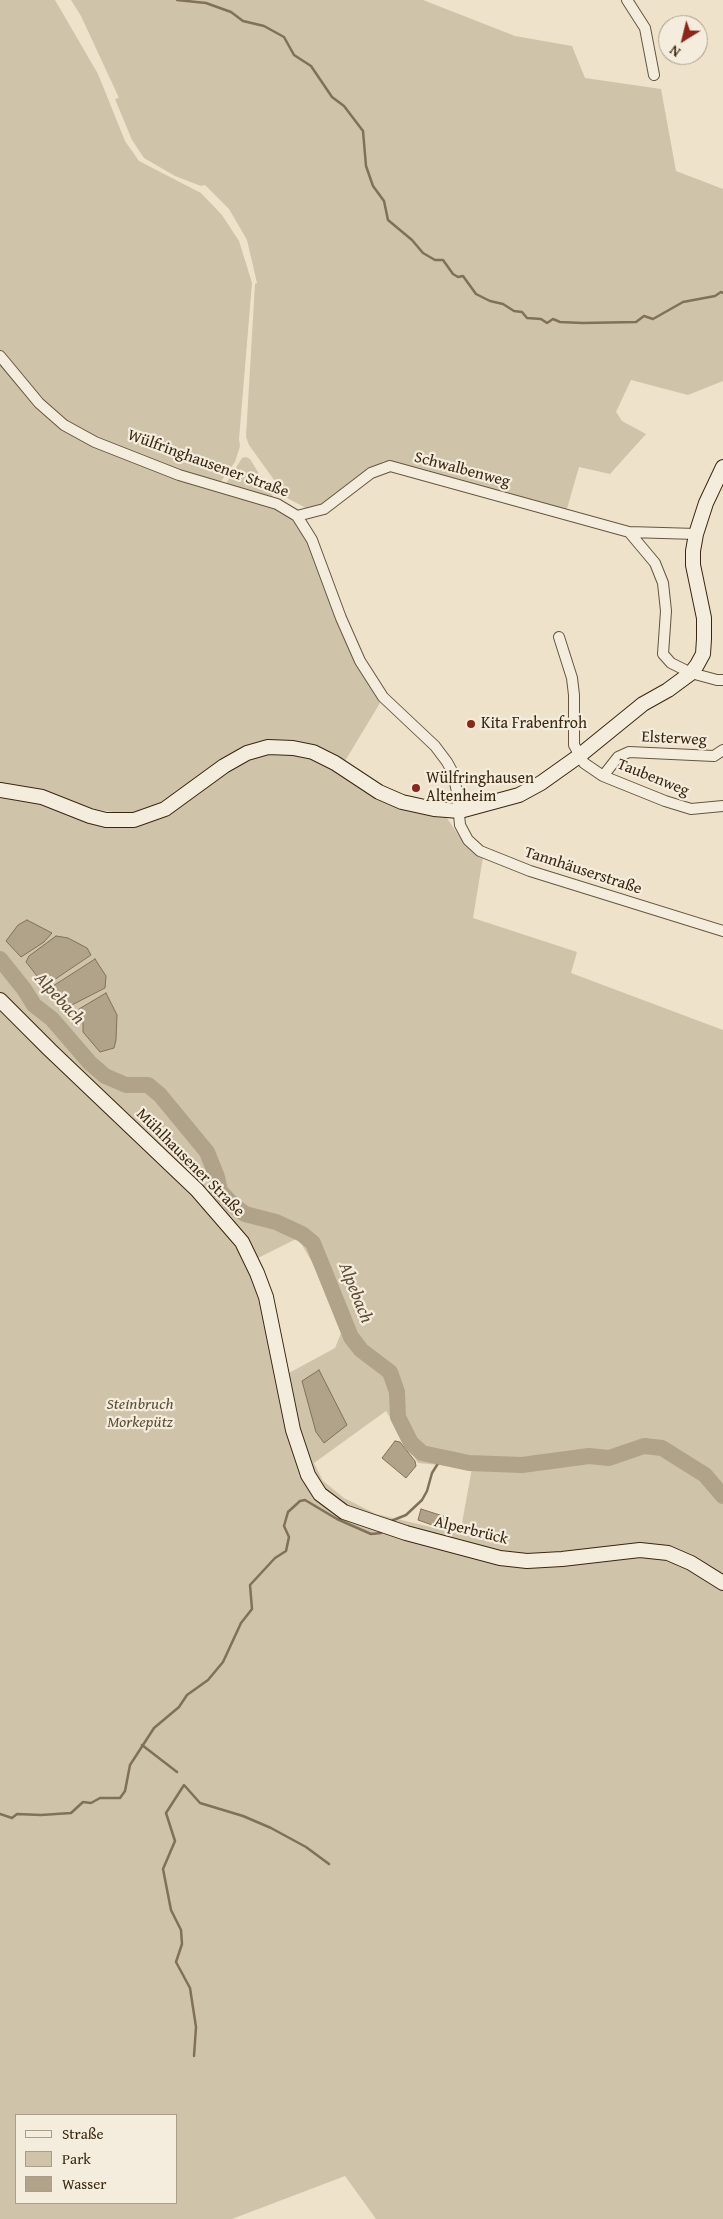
<!DOCTYPE html>
<meta charset="utf-8">
<style>
body{margin:0}
#map{position:relative;width:723px;height:2219px;overflow:hidden;background:#eee3ca;font-family:"Gentium Book Plus",serif}
canvas{display:block}
.legend{position:absolute;left:15px;top:2114px;width:162px;height:90px;box-sizing:border-box;background:#f4eddd;border:1px solid #aa9e8b;margin:0;padding:6px 9px;list-style:none;font-size:15px;color:#3a270f}
.legend li{display:flex;align-items:center;gap:10px;height:25px}
.legend b{width:25px;border:1px solid #aa9e8b}
.north{position:absolute;left:658px;top:15px;width:50px;height:50px;box-sizing:border-box;background:#f4eddd;border:1px solid #aa9e8b;border-radius:50%;rotate:216deg;font-size:14px;font-weight:700;line-height:20px;text-align:center;color:#3a270f}
.north::after{content:'';display:block;margin:auto;width:18px;height:22px;background:#8f2418;clip-path:polygon(50% 0,100% 100%,50% 72%,0 100%)}
</style>
<div id="map">
<canvas width="723" height="2219"></canvas>
<ul class="legend">
<li><b style="height:6px;background:#f4eddd"></b>Straße</li>
<li><b style="height:14px;background:#cfc3aa"></b>Park</li>
<li><b style="height:14px;background:#b1a38a"></b>Wasser</li>
</ul>
<div class="north">N</div>
</div>
<script>
const ctx = document.querySelector('canvas').getContext('2d');
ctx.lineJoin = 'round';
function paint(path, color) {
  ctx.fillStyle = color;
  ctx.fill(path, 'evenodd');
}
function shape(rows) {
  const path = new Path2D();
  for (const r of rows) {
    path.moveTo(r[0], r[1]);
    for (let i = 2; i < r.length; i += 2) path.lineTo(r[i], r[i + 1]);
  }
  return path;
}
function stroke(path, color, width, dash) {
  ctx.strokeStyle = color;
  ctx.lineWidth = width;
  ctx.lineCap = dash ? 'butt' : 'round';
  ctx.setLineDash(dash || []);
  ctx.stroke(path);
}
function label(font, color, halo, rows, align = 'center') {
  ctx.font = font + ' "Gentium Book Plus",serif';
  ctx.lineWidth = 4.5;
  ctx.setLineDash([]);
  ctx.textBaseline = 'middle';
  ctx.strokeStyle = halo;
  ctx.fillStyle = color;
  for (const [text, x, y, turn = 0] of rows) {
    ctx.save();
    ctx.translate(x, y);
    ctx.rotate((+turn || 0) * Math.PI / 180);
    ctx.textAlign = isNaN(turn) ? turn : align;
    if (halo) ctx.strokeText(text, 0, 0);
    ctx.fillText(text, 0, 0);
    ctx.restore();
  }
}
paint(shape([
 [0,0,55,0,98,74,125,141,139,161,201,193,222,215,239,241,252,283,239,439,240,446,235,462,219,484,180,472,94,440,66,422,41,402,0,352],
 [71,0,423,0,515,36,572,46,585,78,661,89,676,171,723,189,723,381,688,395,631,380,616,412,622,421,646,434,610,474,579,467,566,512,384,461,323,506,306,508,287,498,249,445,246,437,255,284,257,283,247,240,229,209,205,185,201,186,175,176,144,158,132,140,115,99,119,98,81,16],
 [0,364,30,398,67,432,111,454,175,477,277,509,293,520,305,533,338,620,366,680,380,703,345,761,314,745,284,740,261,741,240,749,217,762,164,803,127,814,94,809,59,796,21,786,0,784],
 [246,457,250,459,274,498,225,485,242,458],
 [267,751,311,756,400,806,447,818,461,839,472,850,483,857,473,918,577,952,571,973,723,1030,723,2219,376,2219,345,2176,232,2219,0,2219,0,794,135,823,226,769],
 [91,955,45,986,26,962],
 [94,960,105,988,86,997,49,992,53,986],
 [298,1238,346,1321,335,1348,289,1373,258,1258],
 [386,1411,418,1463,472,1468,460,1534,376,1514,344,1498,323,1481,314,1463],
 [16,2115,176,2115,176,2203,16,2203]
]), '#cfc3aa');
const water = shape([
 [27,920,52,933,44,942,21,957,6,941,18,925,27,920],
 [56,936,68,938,87,948,91,955,45,986,26,962,29,956,56,936],
 [95,959,106,976,105,988,64,1009,49,992,53,986,95,959],
 [106,993,117,1015,116,1040,114,1048,100,1052,83,1032,83,1022,79,1009,106,993],
 [319,1370,347,1425,324,1443,316,1432,302,1381,319,1370],
 [395,1441,400,1442,415,1461,416,1466,406,1478,382,1458,395,1441],
 [421,1509,446,1517,443,1527,441,1528,418,1520,421,1509]
]);
paint(water, '#b1a38a');
stroke(water, '#817159', 1);
stroke(shape([
 [177,0,206,3,231,12,243,21,264,26,284,37,294,55,311,66,332,97,344,106,363,131,366,166,373,186,384,201,388,220,412,240,423,253,435,260,443,260,453,274,458,277,463,276,476,294,490,301,503,304,514,311,522,312,527,318,541,319,547,323,553,319,560,322,583,323,636,322,644,316,653,319,683,302,715,296,721,292,723,293],
 [391,1521,406,1515,422,1500,427,1491,432,1473,442,1457],
 [142,1745,177,1772],
 [0,1814,12,1818,17,1814,41,1815,71,1813,83,1802,91,1803,100,1798,120,1798,125,1791,130,1765,154,1728,179,1707,187,1695,208,1680,223,1662,241,1623,252,1609,250,1585,275,1558,286,1551,289,1537,284,1526,288,1512,300,1501,305,1500,337,1519,371,1534,381,1533],
 [194,2056,196,2027,190,1988,176,1962,182,1944,181,1930,171,1910,163,1869,175,1841,166,1813,184,1785,200,1803,243,1816,271,1828,306,1847,329,1864]
]), '#817159', 2.5);
stroke(shape([
 [0,959,24,989,34,1005,52,1019,90,1063,105,1076,126,1085,148,1085,160,1095,207,1152,217,1177,220,1191,233,1205,245,1214,276,1222,302,1234,313,1243,351,1337,361,1350,390,1372,397,1392,398,1417,411,1443,422,1453,469,1463,522,1465,589,1456,609,1458,644,1446,662,1448,705,1475,723,1496]
]), '#b1a38a', 16);
const street = shape([
 [627,0,645,28,654,75],
 [0,356,39,403,64,425,95,442,179,475,277,504,297,516,312,540,341,618,360,661,383,697,435,746,447,762,453,773,457,792,460,825,468,840,480,851,530,871,723,931],
 [297,516,324,509,371,473,390,466,629,532,696,534],
 [629,532,655,563,663,583,666,611,663,654,671,663,691,673,717,680,723,680],
 [559,637,572,678,574,695,574,745,584,763,603,776,618,757,629,752,714,756,723,750],
 [603,776,665,801,691,809,723,806]
]);
const secondary = shape([
 [0,790,42,797,90,816,106,820,134,820,165,809,224,766,247,753,268,747,293,748,313,752,335,763,379,792,402,802,434,809,460,811,519,795,541,783,579,756,643,704,668,690,691,673,697,665,703,654,704,639,704,618,693,565,693,551,696,534,706,503,723,467],
 [0,1000,50,1050,197,1190,242,1242,257,1273,266,1297,293,1430,308,1475,320,1494,344,1512,406,1533,500,1558,527,1561,562,1559,640,1550,668,1553,691,1563,723,1583]
]);
stroke(street, '#67563e', 12);
stroke(secondary, '#3a270f', 16);
stroke(street, '#f4eddd', 10);
stroke(secondary, '#f4eddd', 14);
for (const [x, y, r, color] of [
 [471,724,5,"#8f2418"],
 [416,788,5,"#8f2418"]
]) {
  const dot = new Path2D();
  dot.arc(x, y, r, 0, 2 * Math.PI);
  ctx.fillStyle = color;
  ctx.fill(dot);
  stroke(dot, '#f4eddd', 2);
}
label('16px', '#3a270f', '#f4eddd', [
 ["Wülfringhausener Straße",208,464,20],
 ["Schwalbenweg",462,470,15],
 ["Elsterweg",674,739,3],
 ["Taubenweg",653,778,22],
 ["Tannhäuserstraße",583,871,18],
 ["Mühlhausener Straße",190,1163,45],
 ["Alperbrück",471,1531,14]
]);
label('16px', '#3a270f', '#f4eddd', [
 ["Kita Frabenfroh",481,724],
 ["Wülfringhausen",426,779],
 ["Altenheim",426,797]
], 'left');
label('italic 16px', '#5f4e36', '#f4eddd', [
 ["Steinbruch",140,1405],
 ["Morkepütz",140,1423]
]);
label('italic 18px', '#5e4c34', '#f4eddd', [
 ["Alpebach",59,999,47],
 ["Alpebach",355,1293,68]
]);
</script>
